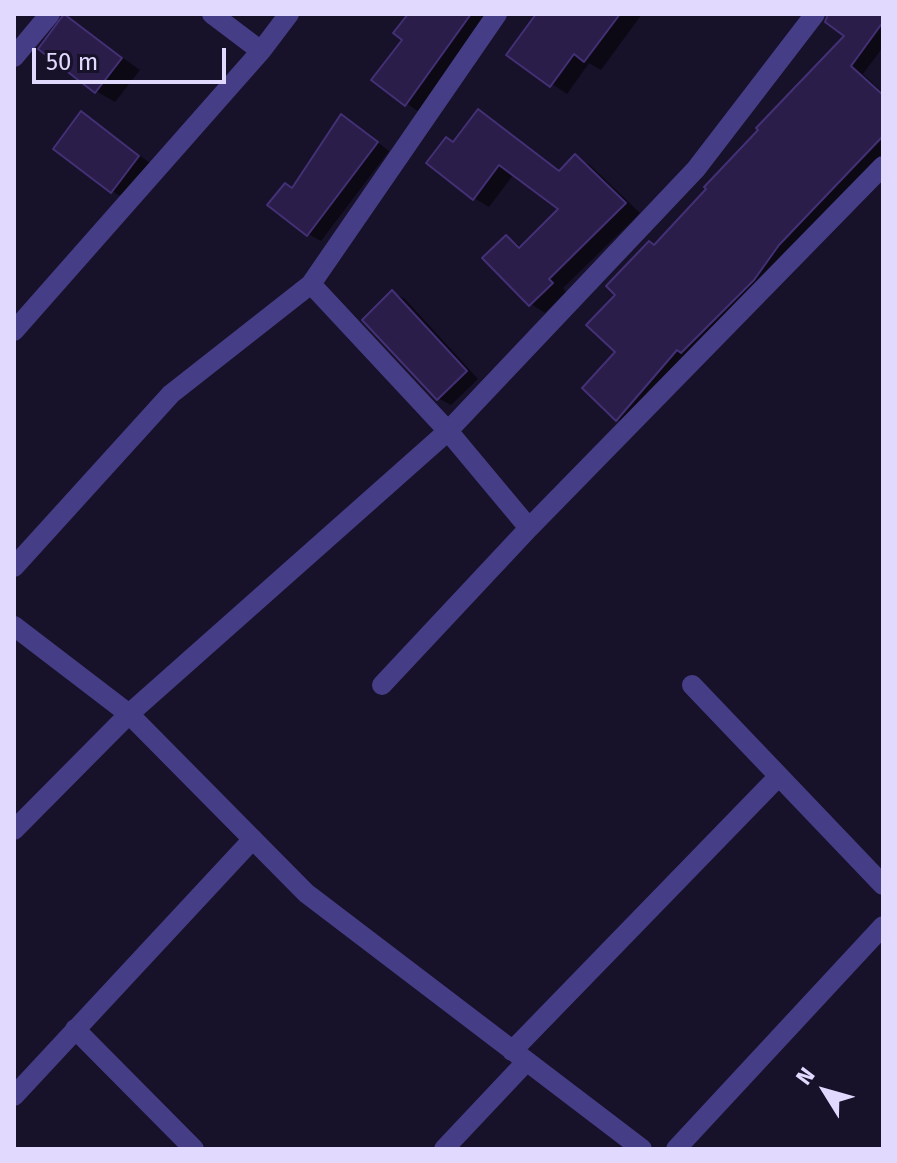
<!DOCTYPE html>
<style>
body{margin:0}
#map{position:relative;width:897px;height:1163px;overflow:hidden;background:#171129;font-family:"Fira Sans",sans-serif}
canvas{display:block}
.frame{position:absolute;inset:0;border:16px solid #e1dafe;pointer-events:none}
.north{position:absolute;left:785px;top:1051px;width:80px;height:80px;-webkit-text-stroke:6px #171129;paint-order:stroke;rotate:307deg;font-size:22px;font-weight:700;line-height:32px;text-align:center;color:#e1dafe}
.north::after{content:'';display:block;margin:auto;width:28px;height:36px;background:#e1dafe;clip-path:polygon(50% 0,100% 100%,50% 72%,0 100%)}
.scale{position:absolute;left:32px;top:48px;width:194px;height:36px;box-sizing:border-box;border:4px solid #e1dafe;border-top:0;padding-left:10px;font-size:24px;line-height:28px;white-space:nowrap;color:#e1dafe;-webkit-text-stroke:6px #171129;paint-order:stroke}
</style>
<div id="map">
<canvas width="897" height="1163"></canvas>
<div class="frame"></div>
<div class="north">N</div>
<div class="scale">50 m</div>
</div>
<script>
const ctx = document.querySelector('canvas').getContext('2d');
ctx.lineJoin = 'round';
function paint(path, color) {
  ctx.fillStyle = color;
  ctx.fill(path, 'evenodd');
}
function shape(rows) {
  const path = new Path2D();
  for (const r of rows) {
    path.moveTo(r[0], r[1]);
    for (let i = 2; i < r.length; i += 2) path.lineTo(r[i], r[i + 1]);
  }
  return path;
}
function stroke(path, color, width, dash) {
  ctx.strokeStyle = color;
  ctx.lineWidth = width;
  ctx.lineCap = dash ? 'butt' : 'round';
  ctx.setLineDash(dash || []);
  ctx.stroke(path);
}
paint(shape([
 [410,14,495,14,477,31,419,112,374,80,405,40],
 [541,14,642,14,601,70,589,63,567,94,509,55],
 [833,14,883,14,883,47,863,74,883,93,883,157,630,426,617,419,618,295,655,246,847,36],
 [83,30,140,70,115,102,96,91],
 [478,112,561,172,576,157,590,165,640,213,563,288,566,292,545,313,531,304,506,237,522,247,561,209,514,174,489,207,474,198,454,144],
 [82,114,157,168,131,202,112,191],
 [354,124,389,151,321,241,308,234],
 [392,292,405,299,478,379,451,405,438,398]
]), '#0007');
const building = shape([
 [64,14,122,58,95,93,38,49,64,14],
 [408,14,471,14,405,106,371,80,402,40,393,33,408,14],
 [536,14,620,14,584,62,574,54,550,87,506,55,536,14],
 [828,14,883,14,883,22,851,66,883,95,883,136,779,245,754,280,681,353,677,350,616,421,582,388,615,352,586,325,615,295,606,286,649,241,654,245,706,189,704,187,758,130,756,128,844,36,825,22,828,14],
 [478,109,559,171,575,154,626,203,549,279,553,283,529,306,482,258,506,235,519,248,558,209,499,165,473,200,426,163,446,137,453,142,478,109],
 [81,111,139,156,111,193,53,149,81,111],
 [341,114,378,142,307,236,267,205,285,183,292,188,341,114],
 [392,290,467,371,437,400,362,320,392,290]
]);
paint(building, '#2a1d4a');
stroke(building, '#433075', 2);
stroke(shape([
 [212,14,261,51],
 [14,57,50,14],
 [311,284,448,431,529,528,883,166],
 [14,331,261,51,289,14],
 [14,567,171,394,311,284,497,14],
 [14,626,129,714,14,830],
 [382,685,529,528],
 [692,685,883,885],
 [75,1029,194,1149],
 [512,1051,779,776],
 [14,1096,253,839],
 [444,1149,526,1062],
 [642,1149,306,893,129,714,448,431,696,169,815,14],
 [676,1149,883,926]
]), '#463d87', 20);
</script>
